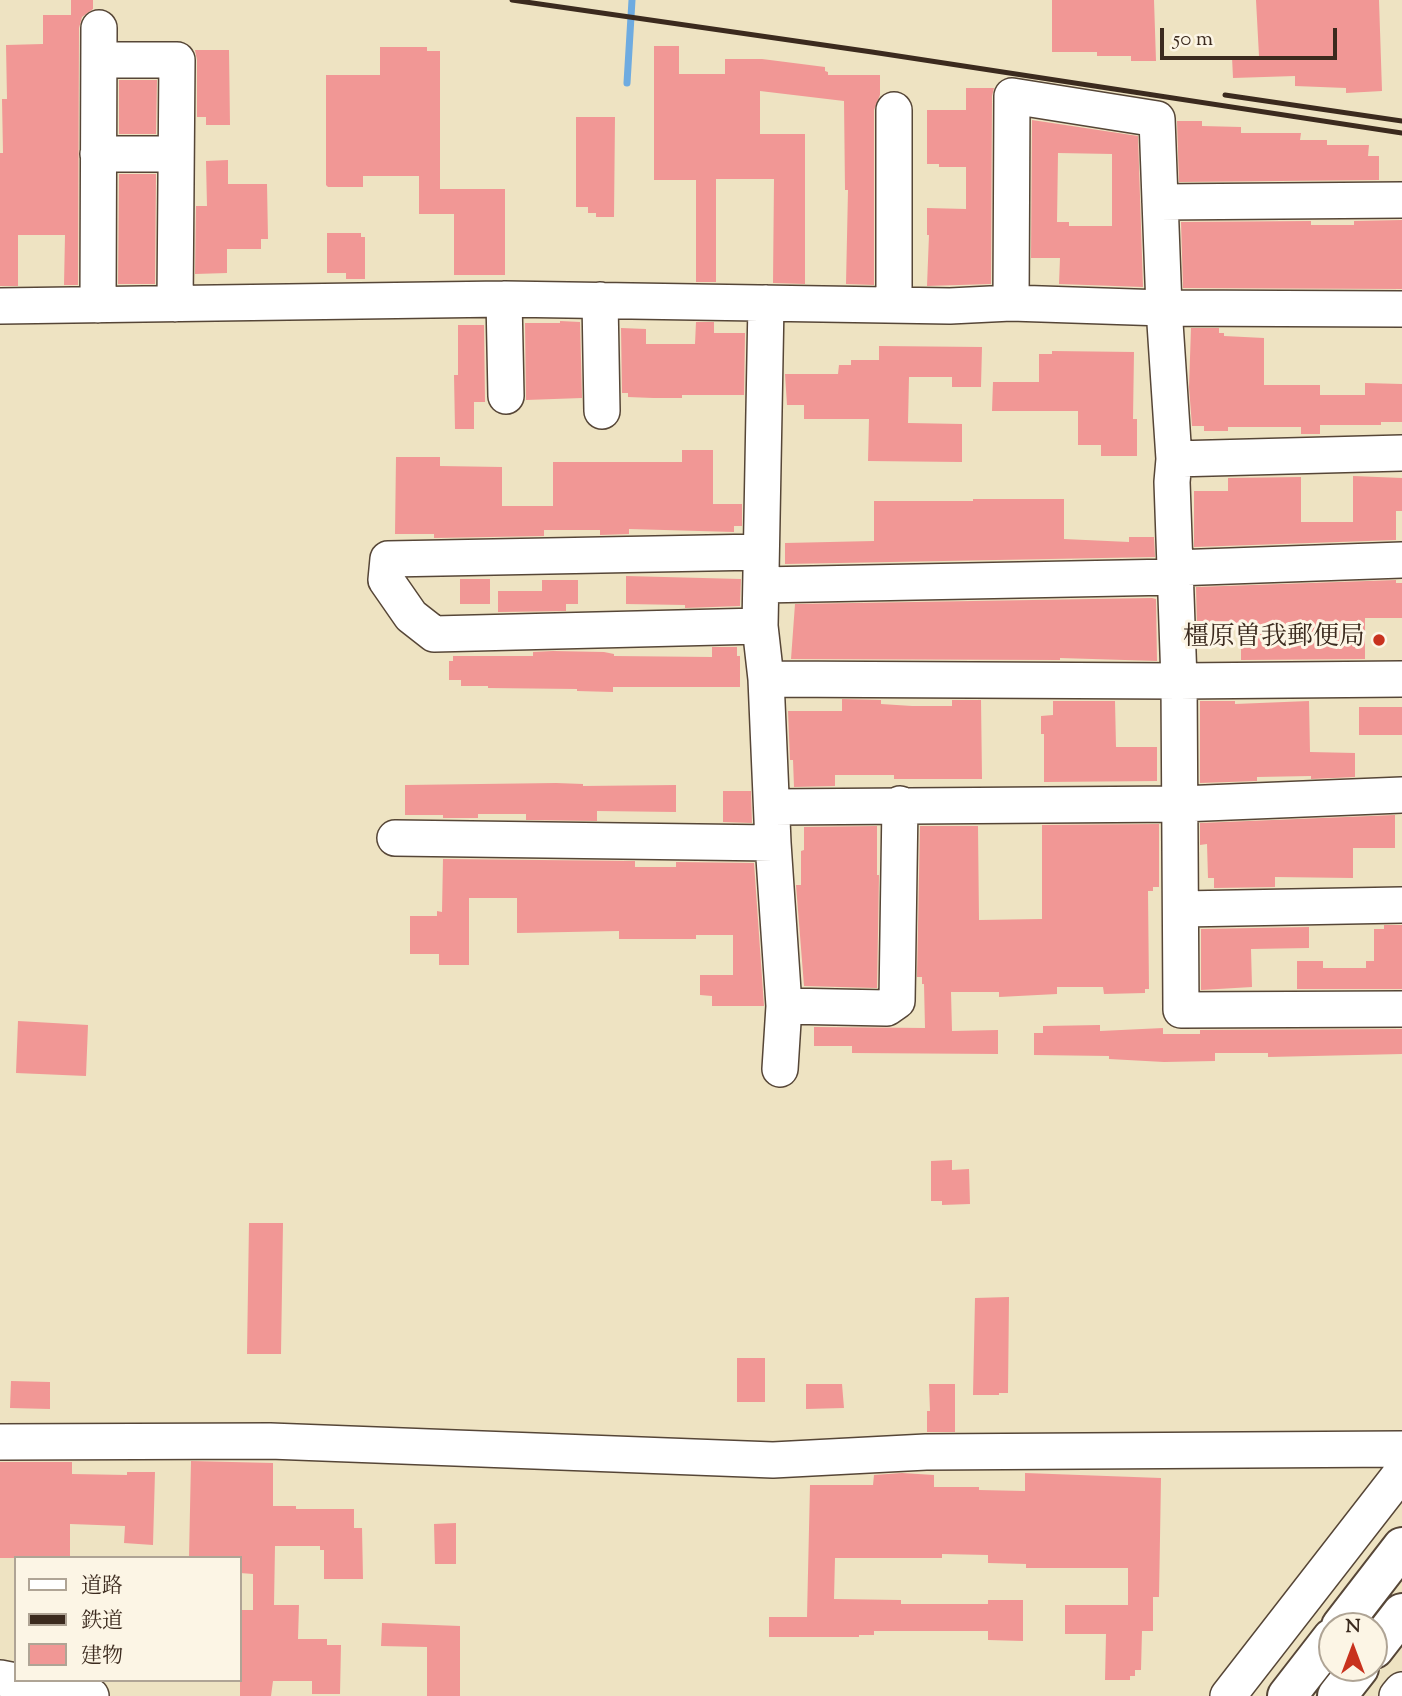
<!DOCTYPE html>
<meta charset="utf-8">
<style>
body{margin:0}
#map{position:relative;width:1402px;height:1696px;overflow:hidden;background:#eee3c2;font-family:"Sorts Mill Goudy","Noto Serif JP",serif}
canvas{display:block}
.legend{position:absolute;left:14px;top:1556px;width:228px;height:126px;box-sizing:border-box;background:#fcf5e5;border:2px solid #afa495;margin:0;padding:9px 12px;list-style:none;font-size:21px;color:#3b2a1e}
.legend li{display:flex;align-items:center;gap:14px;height:35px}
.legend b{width:35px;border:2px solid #afa495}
.north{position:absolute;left:1318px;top:1612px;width:70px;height:70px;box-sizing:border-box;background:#fcf5e5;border:2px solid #afa495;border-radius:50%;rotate:0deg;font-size:19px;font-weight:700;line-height:28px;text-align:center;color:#3b2a1e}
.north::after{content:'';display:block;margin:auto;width:24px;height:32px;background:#c8321e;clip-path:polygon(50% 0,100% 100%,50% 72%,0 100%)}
.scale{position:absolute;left:1160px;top:28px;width:177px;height:32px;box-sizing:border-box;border:4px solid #3b2a1e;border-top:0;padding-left:9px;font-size:21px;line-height:24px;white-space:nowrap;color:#3b2a1e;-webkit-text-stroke:5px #fcf5e5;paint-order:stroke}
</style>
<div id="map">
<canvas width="1402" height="1696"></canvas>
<ul class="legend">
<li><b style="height:9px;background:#fff"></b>道路</li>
<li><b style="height:9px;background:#3b2a1e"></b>鉄道</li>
<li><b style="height:19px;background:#f19795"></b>建物</li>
</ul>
<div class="north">N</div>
<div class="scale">50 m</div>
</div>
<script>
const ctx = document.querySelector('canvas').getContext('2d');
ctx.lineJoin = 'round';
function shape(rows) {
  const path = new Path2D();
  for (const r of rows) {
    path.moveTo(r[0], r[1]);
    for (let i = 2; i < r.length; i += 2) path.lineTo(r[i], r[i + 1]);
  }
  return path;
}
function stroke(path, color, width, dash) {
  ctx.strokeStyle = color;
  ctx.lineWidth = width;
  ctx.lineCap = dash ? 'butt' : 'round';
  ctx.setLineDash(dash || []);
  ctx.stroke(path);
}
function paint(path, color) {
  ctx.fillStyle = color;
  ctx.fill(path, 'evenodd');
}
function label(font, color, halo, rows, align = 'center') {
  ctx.font = font + ' "Sorts Mill Goudy","Noto Serif JP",serif';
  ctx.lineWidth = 6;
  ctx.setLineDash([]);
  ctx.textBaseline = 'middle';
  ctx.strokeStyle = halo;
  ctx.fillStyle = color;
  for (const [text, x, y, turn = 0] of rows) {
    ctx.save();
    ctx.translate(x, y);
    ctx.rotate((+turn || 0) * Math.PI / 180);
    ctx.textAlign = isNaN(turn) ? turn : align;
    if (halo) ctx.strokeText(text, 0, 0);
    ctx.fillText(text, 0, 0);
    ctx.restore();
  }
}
stroke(shape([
 [627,83,632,0]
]), '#6eabe0', 7);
paint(shape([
 [71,0,93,0,93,9,82,17,79,28,78,285,64,285,65,235,18,235,18,286,0,286,0,153,3,153,2,99,7,99,6,45,43,44,43,15,71,15],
 [1052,0,1154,0,1156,61,1131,61,1131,56,1097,56,1097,52,1052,52],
 [1256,0,1379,0,1382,91,1346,93,1346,88,1295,86,1295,76,1233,78,1232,57,1259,56],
 [654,46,679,46,679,74,725,74,725,59,762,59,825,67,825,71,828,72,828,75,880,75,880,95,874,110,874,285,846,284,848,190,845,190,844,101,760,91,760,134,805,134,805,284,773,283,774,179,716,179,716,282,696,282,696,180,654,180],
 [380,47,427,47,427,51,440,51,440,189,505,189,505,275,454,275,454,214,419,214,419,176,363,176,363,187,328,187,326,185,326,75,380,75],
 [195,50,229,50,230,125,206,125,206,117,197,117,197,60],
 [119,80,157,80,156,134,119,134],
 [966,88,994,88,992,96,991,284,927,286,929,235,927,235,927,208,966,209,966,167,939,167,939,164,927,164,927,110,966,110],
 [576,117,615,117,614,217,596,217,596,213,588,213,588,207,576,207],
 [1032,120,1138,136,1143,287,1059,284,1060,258,1031,258],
 [1058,153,1112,154,1112,226,1069,226,1069,222,1057,222],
 [1177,121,1202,121,1202,126,1241,127,1241,133,1301,133,1300,140,1327,140,1327,145,1369,145,1368,156,1379,156,1379,180,1179,182],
 [228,160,228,184,267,184,268,239,261,239,261,249,227,249,227,273,195,274,196,206,207,206,206,161],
 [119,174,156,174,155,284,118,284],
 [1402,220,1402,289,1183,288,1181,222,1311,221,1311,225,1354,225,1354,221],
 [327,233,361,233,361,237,365,237,365,279,346,279,346,273,327,273],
 [560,321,580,322,582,398,526,400,525,323,560,323],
 [696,322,714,322,714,333,745,333,744,395,682,395,682,398,653,398,628,397,628,393,622,393,621,328,646,329,646,344,695,344],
 [458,325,484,325,485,402,474,402,474,429,455,429,454,375,458,375],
 [1191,328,1219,328,1219,333,1224,333,1224,336,1264,338,1264,385,1320,385,1320,395,1365,395,1365,383,1402,384,1402,422,1381,422,1381,425,1320,425,1320,434,1301,434,1301,427,1228,427,1228,431,1204,431,1204,426,1192,426,1189,387],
 [879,346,982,347,981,387,952,387,952,377,909,377,908,423,962,424,962,462,868,461,869,419,804,419,804,405,787,405,785,374,838,374,839,365,851,365,851,360,879,360],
 [1052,351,1134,352,1133,419,1137,419,1137,456,1101,456,1101,445,1078,445,1078,411,992,411,993,382,1039,382,1039,354,1052,354],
 [682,450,713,450,713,504,742,504,742,526,734,526,734,532,629,529,629,534,600,535,600,530,544,530,544,536,434,538,434,534,395,534,396,457,440,457,440,466,502,467,502,506,553,506,553,462,682,462],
 [1353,476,1402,478,1402,511,1396,511,1396,540,1194,547,1194,491,1228,491,1228,478,1301,477,1301,522,1353,522],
 [973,499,1064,499,1064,539,1129,542,1129,537,1154,537,1155,557,785,564,785,543,874,541,874,501,973,501],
 [626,576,741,579,740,606,685,608,685,605,626,604],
 [460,579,490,579,490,604,460,604],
 [542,580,578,580,578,604,566,604,566,611,498,612,498,591,542,591],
 [1396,580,1396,583,1402,583,1402,618,1365,618,1365,659,1241,660,1241,626,1197,626,1196,587],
 [1152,598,1156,599,1157,661,1060,658,1060,660,791,659,795,604],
 [712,647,737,647,737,656,740,656,740,687,613,687,613,692,577,691,577,689,488,688,488,686,461,686,461,680,449,680,449,661,453,661,453,656,533,656,533,652,553,651,604,652,614,654,614,656,712,657],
 [842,699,881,700,881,704,912,706,952,706,952,700,981,700,982,779,894,779,894,775,835,775,835,786,794,787,793,760,790,760,788,711,842,711],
 [1053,701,1115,701,1116,747,1157,747,1157,781,1044,782,1044,734,1041,734,1041,716,1053,715],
 [1200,701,1235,701,1235,704,1309,701,1310,752,1355,753,1355,777,1311,779,1311,776,1257,777,1257,781,1200,783],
 [1359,707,1402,707,1402,735,1359,735],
 [556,783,583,784,583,786,676,785,676,812,597,811,597,821,526,820,526,814,478,814,478,818,443,818,443,815,405,815,405,785],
 [723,791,751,791,752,823,723,822],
 [1395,815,1395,848,1353,848,1353,878,1275,877,1275,887,1214,888,1214,878,1208,878,1207,844,1200,845,1200,823],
 [1159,824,1159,887,1153,887,1153,891,1148,891,1149,989,1145,989,1145,993,1104,994,1103,987,1057,987,1057,994,999,997,999,992,951,992,952,1031,998,1030,998,1054,852,1053,852,1046,814,1046,814,1027,925,1028,924,984,922,984,922,977,917,977,920,826,978,826,979,920,1042,919,1042,825],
 [877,826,877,875,879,875,877,988,804,986,796,885,801,885,801,851,804,850,804,827],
 [443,859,635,861,635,867,676,867,676,862,754,863,764,1006,712,1006,712,996,700,995,700,975,733,975,733,935,696,935,696,939,619,939,619,931,517,933,517,898,469,898,469,965,439,965,439,954,410,954,410,916,437,916,437,911,442,912],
 [1384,925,1402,925,1402,989,1297,989,1297,961,1323,961,1323,968,1366,968,1366,961,1374,961,1374,929,1384,929],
 [1309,927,1309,948,1251,949,1252,987,1201,990,1201,929],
 [18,1021,88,1025,86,1076,16,1073],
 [1100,1025,1100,1031,1163,1028,1163,1034,1200,1034,1200,1030,1402,1029,1402,1054,1268,1057,1268,1053,1215,1053,1215,1061,1164,1062,1109,1059,1109,1056,1034,1055,1034,1033,1043,1033,1043,1026],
 [952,1160,952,1170,969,1169,970,1204,942,1205,942,1201,931,1201,931,1161],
 [249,1223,283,1223,281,1354,247,1354],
 [1009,1297,1008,1393,999,1393,999,1395,973,1395,975,1298],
 [737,1358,765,1358,765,1402,737,1402],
 [11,1381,50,1382,50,1409,10,1408],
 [806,1384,842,1384,844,1408,806,1409],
 [929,1384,955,1384,955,1432,927,1432,927,1411,930,1411],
 [191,1461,273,1463,273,1506,296,1506,296,1509,354,1509,354,1528,362,1528,363,1579,324,1579,324,1550,320,1550,320,1546,275,1546,274,1605,299,1605,298,1639,327,1639,327,1645,341,1645,340,1694,312,1694,312,1681,273,1681,271,1696,240,1696,240,1610,253,1610,253,1574,240,1573,240,1558,189,1558],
 [0,1462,72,1462,72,1474,127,1475,127,1472,155,1472,153,1545,124,1543,125,1526,70,1524,70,1558,0,1558],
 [902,1473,934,1475,934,1487,979,1487,979,1490,1025,1491,1025,1473,1161,1478,1159,1597,1153,1597,1153,1631,1142,1631,1141,1670,1135,1670,1135,1676,1130,1676,1130,1680,1105,1680,1106,1634,1065,1634,1065,1605,1128,1605,1128,1568,1026,1568,1026,1564,988,1563,988,1555,942,1554,942,1558,835,1558,834,1599,901,1600,901,1604,988,1604,988,1600,1023,1600,1023,1641,988,1640,988,1631,874,1631,874,1635,859,1635,859,1637,769,1637,769,1617,807,1617,810,1485,873,1485,874,1475],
 [456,1523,456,1564,435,1564,434,1524],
 [382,1623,460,1626,460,1696,427,1696,427,1647,381,1646]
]), '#f19795');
const minor = shape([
 [99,60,177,60,175,304],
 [894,110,894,305],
 [98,154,176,154],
 [1160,202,1402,200],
 [504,299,506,396],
 [600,300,602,411],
 [766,303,760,626,766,679,773,843,784,1006,780,1069],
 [1011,303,1012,96,1157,119,1164,308,1174,459,1172,482,1179,681,1181,1010,1402,1009],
 [98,305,99,28],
 [0,306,504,299,950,306,1011,303,1164,308,1402,309],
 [1174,459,1402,453],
 [1173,568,1402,560],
 [761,585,1174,577],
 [760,626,434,634,411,616,386,580,388,559,761,552],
 [766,679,1179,681,1402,679],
 [773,807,1181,804,1402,795],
 [395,838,773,843],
 [1182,909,1402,905],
 [784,1006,887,1008,897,1001,900,804],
 [0,1442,270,1441,773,1460,926,1452,1402,1449],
 [0,1678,91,1696],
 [1228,1696,1402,1472],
 [1397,1696,1402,1690]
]);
const highway = shape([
 [1341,1626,1402,1547],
 [1374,1649,1402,1613],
 [1287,1696,1332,1638],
 [1337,1696,1359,1668]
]);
stroke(minor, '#564637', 38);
stroke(highway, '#564637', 42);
stroke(minor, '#fff', 35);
stroke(highway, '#fff', 38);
stroke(shape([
 [512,0,872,52,1402,133],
 [1225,95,1402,121]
]), '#3b2a1e', 5);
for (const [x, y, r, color] of [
 [1379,640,7,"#c8321e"]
]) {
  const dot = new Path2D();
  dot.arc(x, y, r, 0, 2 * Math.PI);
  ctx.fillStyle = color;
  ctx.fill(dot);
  stroke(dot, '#fcf5e5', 2.5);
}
label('26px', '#3b2a1e', '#fcf5e5', [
 ["橿原曽我郵便局",1365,640]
], 'right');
</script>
